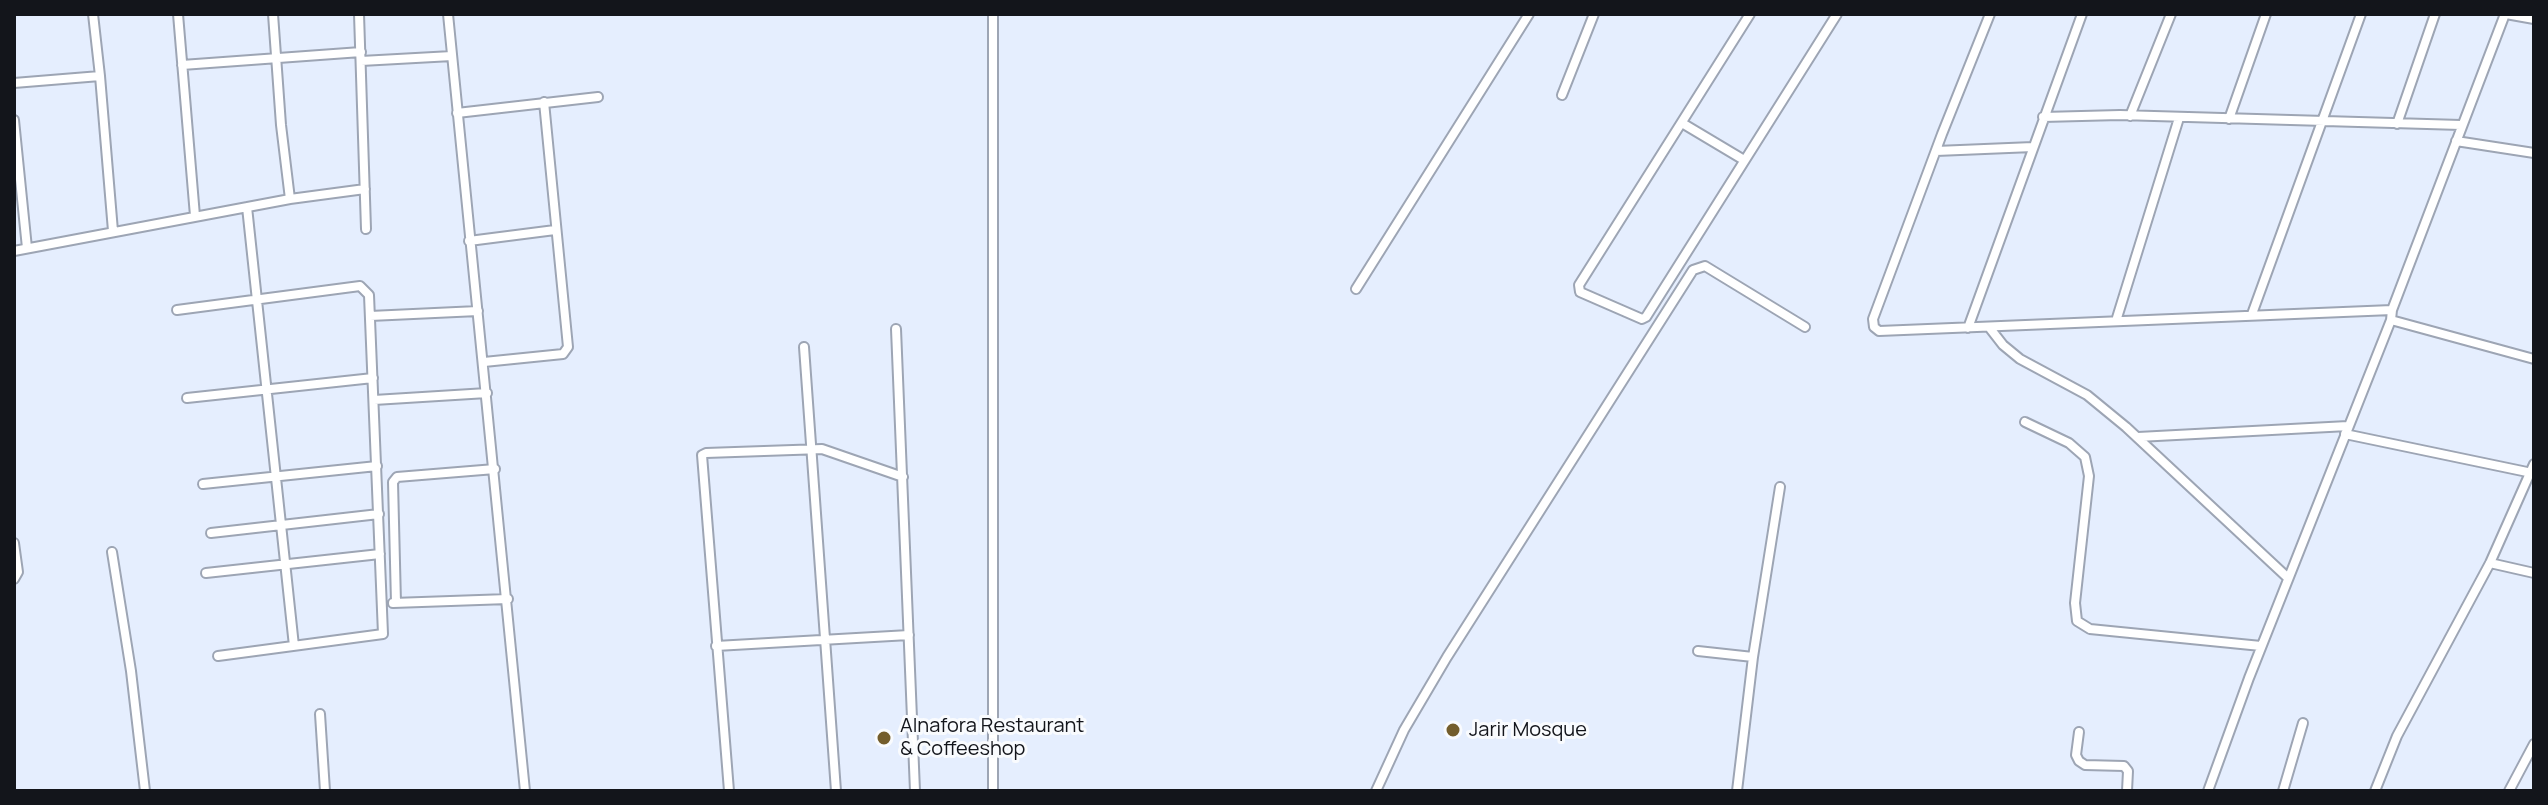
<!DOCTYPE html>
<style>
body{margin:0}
#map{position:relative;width:2548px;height:805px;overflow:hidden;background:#e5eefe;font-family:Manrope,sans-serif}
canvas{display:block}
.frame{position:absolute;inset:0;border:16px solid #13151b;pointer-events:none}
</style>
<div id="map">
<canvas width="2548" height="805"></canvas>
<div class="frame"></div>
</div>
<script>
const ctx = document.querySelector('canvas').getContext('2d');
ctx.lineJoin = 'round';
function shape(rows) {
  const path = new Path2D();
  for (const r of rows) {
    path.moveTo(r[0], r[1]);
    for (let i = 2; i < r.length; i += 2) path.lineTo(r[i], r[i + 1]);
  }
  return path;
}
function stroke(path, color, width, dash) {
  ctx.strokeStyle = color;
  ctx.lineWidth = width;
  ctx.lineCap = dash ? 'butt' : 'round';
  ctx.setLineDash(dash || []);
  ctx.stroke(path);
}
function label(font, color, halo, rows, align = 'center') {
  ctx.font = font + ' Manrope,sans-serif';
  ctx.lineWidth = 6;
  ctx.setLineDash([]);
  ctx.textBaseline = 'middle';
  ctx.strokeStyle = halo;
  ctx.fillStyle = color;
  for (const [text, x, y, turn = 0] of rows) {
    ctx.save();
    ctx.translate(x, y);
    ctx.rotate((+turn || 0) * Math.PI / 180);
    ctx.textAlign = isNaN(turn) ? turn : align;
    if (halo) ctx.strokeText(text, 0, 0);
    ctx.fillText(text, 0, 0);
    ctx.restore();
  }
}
const minor = shape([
 [178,14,195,216],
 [273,14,281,125,290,199],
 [359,14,366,229],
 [448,14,525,791],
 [993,14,993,791],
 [1750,14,1579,285,1580,292,1642,319,1646,317,1837,14],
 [1990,14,1942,134,1873,319,1874,327,1879,331,2392,310],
 [2506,14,2534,19],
 [361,61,452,56],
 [182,65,361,52],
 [100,76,113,231],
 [14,83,100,76,93,14],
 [1562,95,1594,14],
 [457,113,598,97],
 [2130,116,2171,14],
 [2043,117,2120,115,2461,125],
 [2229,119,2266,14],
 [14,120,27,248],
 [1682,123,1744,160],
 [2397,124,2435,14],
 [2456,141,2534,153],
 [1936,151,2033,147],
 [247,207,294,646],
 [469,241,555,230],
 [14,251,290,199,365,189],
 [1356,289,1529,14],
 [177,310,360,286,369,295,383,634,218,656],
 [2252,314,2361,14],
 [370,316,478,311],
 [2391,320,2534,359],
 [2116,321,2179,118],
 [1989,327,2003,345,2020,359,2087,395,2126,427,2288,578],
 [1968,328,2082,14],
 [896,329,915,791],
 [804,347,836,791],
 [484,362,563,354,568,347,544,102],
 [187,398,373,378],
 [374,400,487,393],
 [2025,422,2069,443,2085,457,2089,476,2075,603,2077,621,2090,629,2261,646],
 [2345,434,2532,473],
 [2138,437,2348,426],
 [203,484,377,466],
 [211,533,379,514],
 [14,543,18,572,14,579],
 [112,552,131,671,145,791],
 [2490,563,2534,573],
 [206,573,380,554],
 [393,603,508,599],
 [396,603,393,482,397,477,495,469],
 [716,646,909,635],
 [1698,651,1753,657],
 [320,714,325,791],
 [2079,732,2076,755,2079,761,2085,765,2124,766,2128,771,2127,791],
 [729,791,702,455,706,453,822,449,903,477],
 [1376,791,1404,730,1447,657,1693,270,1705,266,1805,327],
 [1737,791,1753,657,1780,487],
 [2208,791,2249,678,2391,320,2392,310,2505,14],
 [2283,791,2303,723],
 [2375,791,2397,736,2490,563,2534,464],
 [2509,791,2534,744]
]);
stroke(minor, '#9da5b4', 12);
stroke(minor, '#fff', 8);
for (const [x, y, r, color] of [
 [1453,730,8,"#735d2c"],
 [884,738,8,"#735d2c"]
]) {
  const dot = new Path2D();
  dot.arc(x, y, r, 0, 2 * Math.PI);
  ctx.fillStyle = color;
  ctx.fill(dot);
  stroke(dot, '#f9fbfe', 3);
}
label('20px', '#13151b', '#f9fbfe', [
 ["Alnafora Restaurant",900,726],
 ["& Coffeeshop",900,749],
 ["Jarir Mosque",1469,730]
], 'left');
</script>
